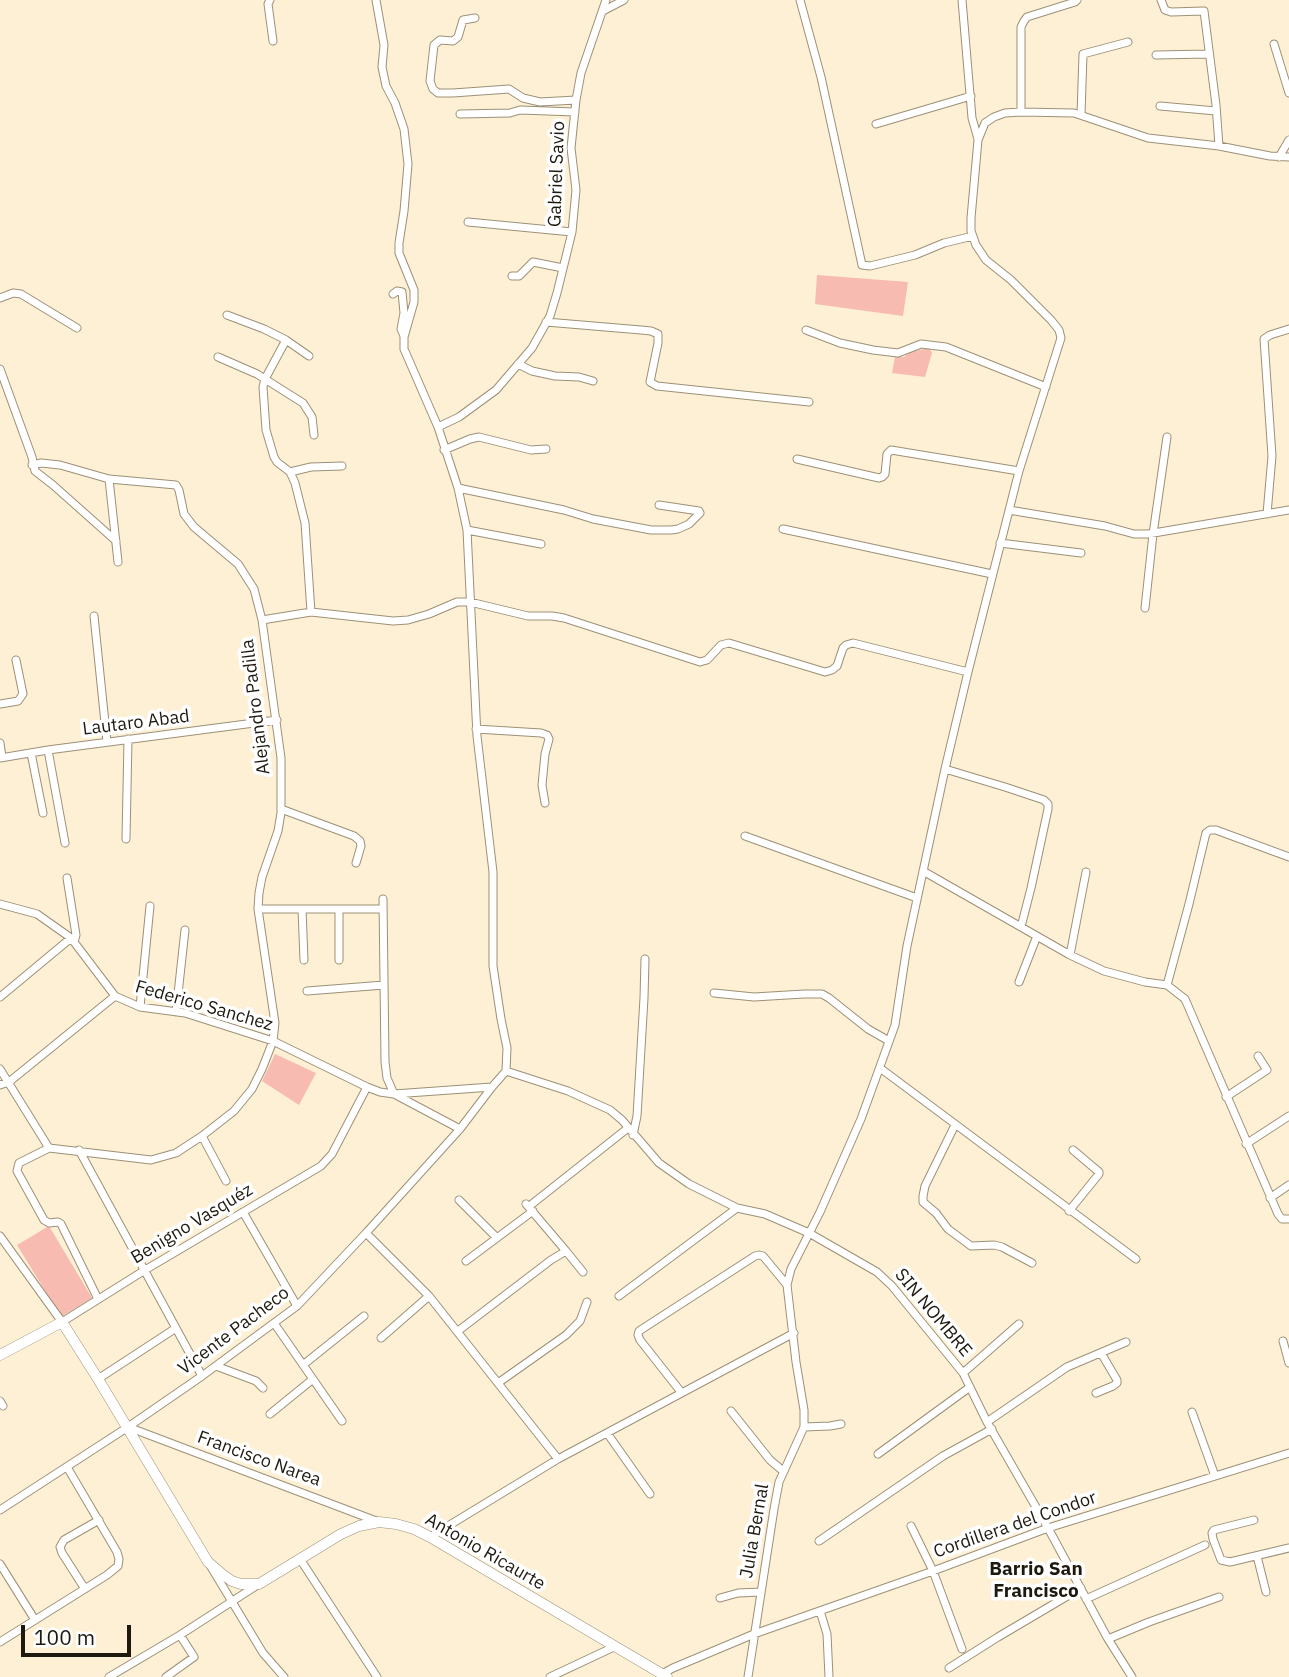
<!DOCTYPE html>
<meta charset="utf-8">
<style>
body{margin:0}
#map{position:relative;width:1289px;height:1677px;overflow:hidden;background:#fef0d5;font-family:"IBM Plex Sans",sans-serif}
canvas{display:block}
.scale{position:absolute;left:21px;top:1625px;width:110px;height:32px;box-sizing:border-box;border:4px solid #1e190f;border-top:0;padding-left:9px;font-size:21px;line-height:24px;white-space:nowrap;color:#1e190f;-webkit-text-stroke:5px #fff;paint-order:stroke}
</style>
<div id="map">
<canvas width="1289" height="1677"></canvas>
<div class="scale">100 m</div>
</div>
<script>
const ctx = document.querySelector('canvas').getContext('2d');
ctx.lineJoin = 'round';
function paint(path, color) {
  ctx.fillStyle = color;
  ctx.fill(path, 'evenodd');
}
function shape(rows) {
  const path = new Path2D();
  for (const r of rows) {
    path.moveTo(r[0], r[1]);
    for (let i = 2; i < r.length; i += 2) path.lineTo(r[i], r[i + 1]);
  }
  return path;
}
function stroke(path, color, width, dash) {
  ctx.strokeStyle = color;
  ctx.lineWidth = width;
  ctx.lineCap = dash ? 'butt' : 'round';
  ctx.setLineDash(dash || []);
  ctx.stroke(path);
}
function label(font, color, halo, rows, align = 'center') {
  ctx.font = font + ' "IBM Plex Sans",sans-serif';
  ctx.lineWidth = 7;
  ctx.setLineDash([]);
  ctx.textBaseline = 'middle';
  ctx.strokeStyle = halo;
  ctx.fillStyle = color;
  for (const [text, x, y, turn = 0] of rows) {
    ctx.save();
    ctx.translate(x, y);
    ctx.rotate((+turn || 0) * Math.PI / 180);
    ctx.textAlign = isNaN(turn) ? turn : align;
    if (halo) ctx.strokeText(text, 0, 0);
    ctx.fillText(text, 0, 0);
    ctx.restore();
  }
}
paint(shape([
 [817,275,908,282,903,316,815,304],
 [929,348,932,353,925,377,892,373,895,357,904,357,910,352],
 [275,1054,316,1073,299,1105,262,1081],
 [49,1226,92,1298,61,1317,17,1245]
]), '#f8bbb1');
const street = shape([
 [270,0,268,4,273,41],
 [376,0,384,45,382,67,386,86,395,103,404,129,408,164,404,211,399,243,399,253,414,290,414,302,404,337,404,349,438,427,458,488,467,530,477,736,493,872,493,966,501,1019,507,1048,506,1071],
 [800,0,821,77,862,265,870,266,915,255,944,243,973,236],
 [962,0,972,118,978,139],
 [1161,0,1165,10,1171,12,1204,11,1216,105,1219,146],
 [603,11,624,0],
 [475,18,463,20,458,37,453,41,440,40,434,45,430,81,433,89,438,93,453,93,509,89,523,98,540,102,576,100],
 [1274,44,1289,93],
 [1156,55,1209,54],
 [1160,106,1216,111],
 [1021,112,1021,27,1024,21,1027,17,1075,2,1077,0],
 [460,114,510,113,520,110,575,112],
 [1081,115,1083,54,1128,42],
 [876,124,971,96],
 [1279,157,1289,140],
 [468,222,572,232],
 [512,276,519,276,533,262,563,268],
 [393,294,397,291,402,292,404,313,401,329,404,336],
 [0,298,13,293,21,294,77,328],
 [227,315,264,329,286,340,309,356],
 [546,322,641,330,651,331,658,334,658,343,650,382,657,386,809,402],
 [806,330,840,343,873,350,898,353,921,344,946,347,1046,387],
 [286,340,265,379,263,387,266,430,274,457,277,462,290,472,295,483,305,523,311,612],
 [218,357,257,374,303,403,312,417,314,435],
 [518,364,532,371,555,376,579,377,593,381],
 [0,369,32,457,35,471,53,485,116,541],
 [438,427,459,417,496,390,532,348,550,316,557,293,572,232,576,190,571,148,576,100,581,73,606,0],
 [444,450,470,439,479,437,531,450,546,449],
 [797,459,879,478,882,477,885,474,887,454,891,450,1019,471],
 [290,472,311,467,342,466],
 [109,479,118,562],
 [458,488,564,510,593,519,651,530,671,530,678,529,689,524,700,513,699,511,659,505],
 [1009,510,1105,526,1134,534,1148,534,1289,510],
 [1267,514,1272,456,1264,339,1270,335,1289,329],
 [783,529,992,574],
 [467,530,541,544],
 [1000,543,1081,553],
 [1145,608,1153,534,1167,437],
 [94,616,107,742],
 [262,620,311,612,393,621,408,620,429,614,457,602,470,602,528,616,552,616,564,618,700,662,707,660,721,645,729,643,825,672,832,670,837,666,843,648,846,645,853,643,968,672],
 [0,704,18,701,23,694,16,660],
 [476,729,541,733,547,735,549,739,545,754,542,785,545,803],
 [0,743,2,757],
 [48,750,65,843],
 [31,753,43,813],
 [0,758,48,750,277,720],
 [945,769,1005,787,1044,800,1048,804,1048,809,1031,888,1021,927],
 [281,809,354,836,360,841,361,846,356,863],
 [745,836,917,898],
 [126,839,128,739],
 [1289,857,1216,830,1210,830,1206,833,1189,904,1167,985,1185,999,1278,1214,1282,1219,1289,1219],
 [923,871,1070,955,1104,971,1145,982,1167,985],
 [67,878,76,935,74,942],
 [383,899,385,1062,387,1078,394,1094,492,1087],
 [0,904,37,914,71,938,115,996,140,1007,185,1013,273,1041,367,1087,380,1092,394,1094,460,1129],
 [258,909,383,909],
 [302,909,304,960],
 [1070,955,1086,872],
 [339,960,339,909],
 [1019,982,1037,936],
 [307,991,384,985],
 [714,993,754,997,804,994,822,994,829,998,868,1029,889,1041],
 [0,997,71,938],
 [140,1007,150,906],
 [176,1012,185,930],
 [880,1068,1136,1259],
 [0,1069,49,1148,151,1160,176,1153,202,1136,234,1111,252,1089,262,1069,273,1041,275,1023,258,909,259,893,262,877,278,831,281,813,281,758,262,620,254,589,238,564,194,527,184,514,179,490,176,485,109,479,60,465,41,463,32,465],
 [506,1071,568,1091,610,1110,622,1120,659,1163,689,1184,737,1208,765,1214,809,1233,877,1272,892,1286,963,1373,987,1422,1048,1528,1108,1639,1132,1677],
 [0,1085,9,1082,115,996],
 [1226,1097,1267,1070,1258,1056],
 [955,1125,925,1186,923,1196,923,1202,936,1213,948,1229,971,1246,994,1245,1002,1247,1032,1263],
 [633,1135,637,1116,644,998,645,959],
 [202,1136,226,1181],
 [1246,1144,1289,1116],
 [49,1148,19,1163,17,1171,44,1220,49,1223,58,1222,61,1224,98,1299],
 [79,1150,202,1376],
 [1270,1198,1289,1185],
 [459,1200,496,1237],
 [526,1204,566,1251],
 [532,1204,628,1128],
 [1069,1211,1099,1174,1099,1172,1073,1150],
 [243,1212,297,1306],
 [366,1233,429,1296,558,1459],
 [0,1236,62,1322,145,1270,321,1166,332,1154,367,1087],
 [466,1261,533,1211],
 [619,1296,737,1208],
 [274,1323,342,1421],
 [458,1331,551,1260,566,1251,583,1272],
 [381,1338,429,1296],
 [1283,1341,1289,1363],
 [303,1365,364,1316],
 [216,1366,256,1381,263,1388],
 [963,1373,1019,1324],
 [98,1379,176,1328],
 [498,1383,566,1335,580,1321,587,1302],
 [681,1392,640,1340,638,1335,639,1331,755,1256,759,1255,763,1256,787,1285],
 [1096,1393,1113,1386,1117,1383,1117,1380,1101,1353],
 [0,1401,3,1406],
 [731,1411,770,1460,783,1471],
 [1192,1412,1215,1476],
 [270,1414,313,1379],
 [987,1422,1067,1367,1126,1342],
 [128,1427,379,1522],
 [804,1427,830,1426,841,1424],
 [607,1433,650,1494],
 [878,1454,970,1387],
 [0,1510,128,1427,202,1376,297,1306,366,1233,460,1129,492,1087,506,1071],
 [1254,1520,1214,1530,1212,1533,1213,1539,1221,1560,1230,1562,1289,1548],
 [911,1526,933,1571,962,1649],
 [430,1537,558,1459,794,1333],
 [819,1541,943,1456,992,1429],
 [1257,1556,1266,1592],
 [300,1559,377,1677],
 [0,1564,35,1620],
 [211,1567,263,1653,284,1677],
 [85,1589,62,1553,60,1547,64,1540,99,1520],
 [720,1598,738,1593,761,1592],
 [1086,1599,1205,1545],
 [820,1611,827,1634,829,1677],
 [1108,1639,1149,1622,1219,1597],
 [0,1642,107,1575,118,1566,119,1559,117,1552,67,1467],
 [949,1668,998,1637,1081,1588],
 [662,1674,673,1668,754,1634,933,1571,1048,1528,1289,1453],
 [109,1677,180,1635,259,1584],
 [166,1677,194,1657,180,1635],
 [550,1677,616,1646],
 [748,1677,774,1509,779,1482,804,1427,804,1410,796,1362,787,1285,791,1269,820,1212,861,1119,895,1025,907,946,945,769,968,672,1019,471,1061,338,1059,330,1051,320,1011,280,986,260,976,245,971,231,971,218,978,140,985,123,994,117,1005,113,1021,112,1074,113,1148,138,1219,146,1270,156,1289,157]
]);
const secondary = shape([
 [0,1355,62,1322,98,1379,208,1562,222,1574,232,1581,241,1584,259,1584,341,1534,359,1526,379,1522,396,1524,414,1529,430,1537,667,1677]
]);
stroke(street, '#9c9077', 9);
stroke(secondary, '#9c9077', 11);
stroke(street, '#fff', 7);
stroke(secondary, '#fff', 10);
label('18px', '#1e190f', '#fff', [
 ["Gabriel Savio",557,174,-88],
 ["Alejandro Padilla",256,707,-97],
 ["Lautaro Abad",136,723,-7],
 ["Federico Sanchez",204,1006,16],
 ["Benigno Vasquéz",192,1224,-31],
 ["SIN NOMBRE",933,1313,50],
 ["Vicente Pacheco",234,1331,-37],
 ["Francisco Narea",259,1459,20],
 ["Cordillera del Condor",1015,1525,-19],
 ["Julia Bernal",755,1531,-80],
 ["Antonio Ricaurte",485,1552,30]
]);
label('bold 19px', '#1e190f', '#fff', [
 ["Barrio San",1036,1570],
 ["Francisco",1036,1592]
]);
</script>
